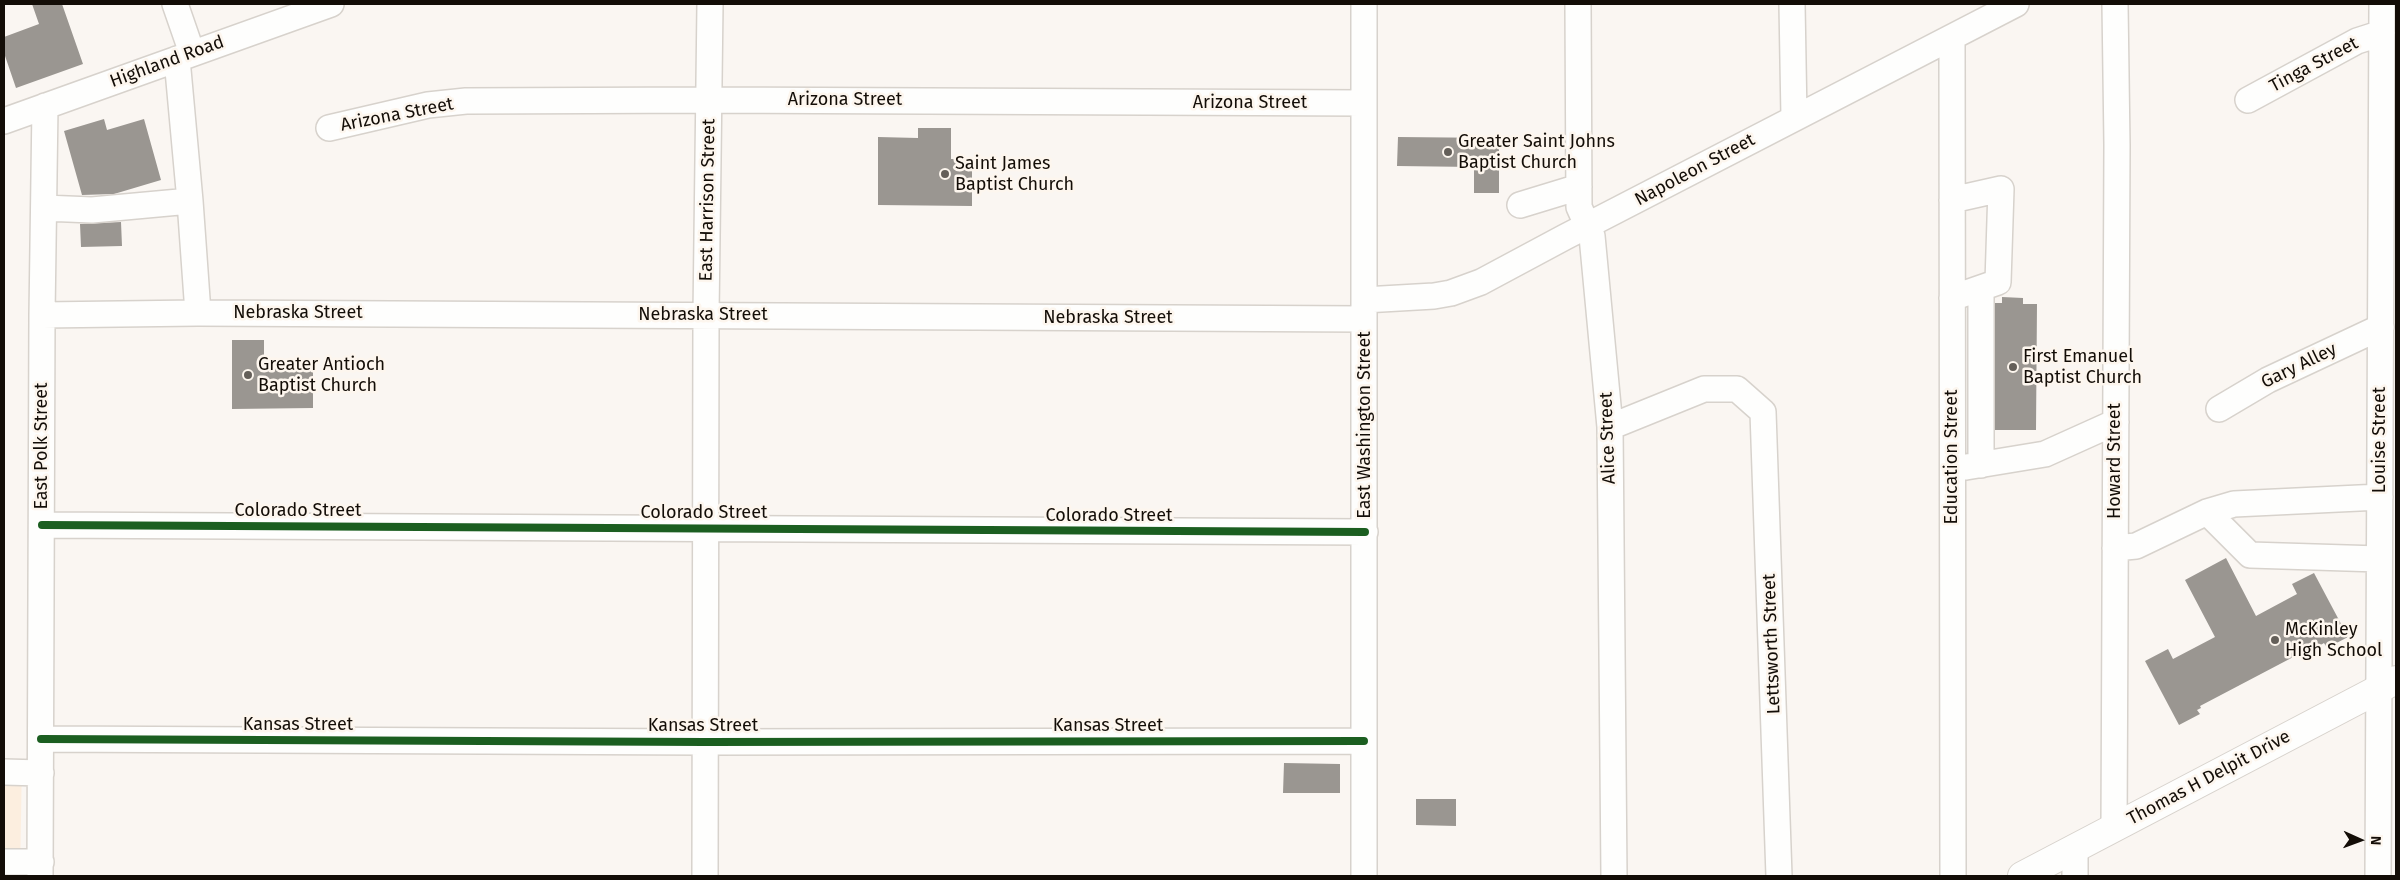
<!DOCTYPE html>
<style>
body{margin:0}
#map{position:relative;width:2400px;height:880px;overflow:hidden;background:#faf6f2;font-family:"Fira Sans",sans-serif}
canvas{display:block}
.frame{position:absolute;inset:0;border:5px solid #130d07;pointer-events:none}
.north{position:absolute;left:2335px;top:815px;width:50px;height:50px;-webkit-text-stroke:4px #fdf6ee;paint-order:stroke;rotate:92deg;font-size:14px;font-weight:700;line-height:20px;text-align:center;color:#130d07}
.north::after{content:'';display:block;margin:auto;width:18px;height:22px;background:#130d07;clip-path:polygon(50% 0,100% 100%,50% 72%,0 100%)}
</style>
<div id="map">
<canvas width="2400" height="880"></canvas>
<div class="frame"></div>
<div class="north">N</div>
</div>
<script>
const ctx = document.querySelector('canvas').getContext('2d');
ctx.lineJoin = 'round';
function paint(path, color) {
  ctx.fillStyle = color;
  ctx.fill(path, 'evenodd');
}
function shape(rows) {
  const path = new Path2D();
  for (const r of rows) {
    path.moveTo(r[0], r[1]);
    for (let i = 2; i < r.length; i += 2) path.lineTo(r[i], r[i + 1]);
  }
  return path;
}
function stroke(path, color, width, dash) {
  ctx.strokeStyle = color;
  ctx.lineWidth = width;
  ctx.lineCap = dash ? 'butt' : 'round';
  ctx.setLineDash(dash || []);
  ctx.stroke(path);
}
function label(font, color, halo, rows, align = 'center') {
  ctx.font = font + ' "Fira Sans",sans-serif';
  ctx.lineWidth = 5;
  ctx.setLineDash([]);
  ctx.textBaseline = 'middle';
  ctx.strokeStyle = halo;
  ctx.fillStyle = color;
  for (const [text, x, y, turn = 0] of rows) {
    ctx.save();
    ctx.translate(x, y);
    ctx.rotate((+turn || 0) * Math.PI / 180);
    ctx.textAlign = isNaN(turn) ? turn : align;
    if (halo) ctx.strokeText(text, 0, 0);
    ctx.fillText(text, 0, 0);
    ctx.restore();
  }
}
paint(shape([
 [4,761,22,761,20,876,4,876]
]), '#fceedf');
paint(shape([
 [32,4,62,4,83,64,16,88,4,53,4,37,39,24],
 [104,119,107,130,144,119,161,180,114,194,82,195,64,131],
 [918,128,951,128,951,159,972,159,972,206,878,205,878,137,918,138],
 [1398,137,1499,138,1499,193,1474,193,1474,167,1397,166],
 [121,222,122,246,81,247,80,224],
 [2002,297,2023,298,2023,304,2037,304,2036,430,1995,430,1995,303,2002,303],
 [232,340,264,340,264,364,313,364,313,408,232,409],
 [2226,558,2256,616,2297,594,2292,584,2314,573,2348,637,2327,648,2324,643,2319,646,2318,644,2200,706,2201,708,2197,710,2200,714,2179,725,2145,661,2168,649,2173,659,2215,637,2185,580],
 [1284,763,1340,764,1340,793,1283,793],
 [1416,799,1456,799,1456,826,1416,825]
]), '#9a9691');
const minor = shape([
 [175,4,192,53],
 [1578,4,1579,207,1592,236,1610,427,1614,876],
 [1792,4,1794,118],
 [1952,38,1953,876],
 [2248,100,2357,41,2382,33],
 [4,121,331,4],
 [329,128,428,105,466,101,709,100,1364,103],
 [1952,200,2001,189,1998,282,1952,298],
 [190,201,198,313],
 [1520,205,1579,187],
 [44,208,92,210,190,201,177,59],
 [1364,300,1434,296,1451,293,1481,282,1565,237,2016,4],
 [42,315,198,313,1364,319],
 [2219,409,2268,380,2381,327],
 [1610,427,1704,389,1737,389,1763,412,1779,876],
 [1981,465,1981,288],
 [1966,467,2045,454,2116,422],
 [2207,512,2250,555,2379,559],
 [42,525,1365,532],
 [2115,548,2136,546,2207,512,2234,504,2380,497],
 [41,739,705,742,1364,741],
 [4,772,41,773],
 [2114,828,2117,145,2115,4],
 [2075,848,2075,876],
 [4,862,41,862],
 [40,876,42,315,45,106],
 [705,876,706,315,710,4],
 [1364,876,1364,4],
 [2378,876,2382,4]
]);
const major = shape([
 [2022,876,2396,680]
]);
stroke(minor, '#d7d2cc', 28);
stroke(major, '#d7d2cc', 30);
stroke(minor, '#fefefd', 25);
stroke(major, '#fefefd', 28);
stroke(shape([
 [42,525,1365,532],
 [41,739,705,742,1364,741]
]), '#1b5e20', 8);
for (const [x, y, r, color] of [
 [1448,152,5,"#645f59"],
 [945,174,5,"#645f59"],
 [2013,367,5,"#645f59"],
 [248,375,5,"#645f59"],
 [2275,640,5,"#645f59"]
]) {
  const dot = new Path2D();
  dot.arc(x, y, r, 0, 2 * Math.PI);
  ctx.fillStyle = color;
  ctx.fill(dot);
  stroke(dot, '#fdf6ee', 2);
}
label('18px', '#130d07', '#fdf6ee', [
 ["Highland Road",167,62,-20],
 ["Tinga Street",2314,65,-28],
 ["Arizona Street",845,100],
 ["Arizona Street",1250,103],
 ["Arizona Street",397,115,-11],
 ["Napoleon Street",1695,170,-28],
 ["East Harrison Street",708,200,-89],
 ["Nebraska Street",298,313],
 ["Nebraska Street",703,315],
 ["Nebraska Street",1108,318],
 ["Gary Alley",2299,366,-26],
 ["East Washington Street",1365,425,-90],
 ["Alice Street",1608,438,-92],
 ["Louise Street",2380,440,-90],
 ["East Polk Street",42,446,-90],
 ["Education Street",1952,457,-90],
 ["Howard Street",2115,461,-90],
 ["Colorado Street",298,511],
 ["Colorado Street",704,513],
 ["Colorado Street",1109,516],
 ["Lettsworth Street",1772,644,-92],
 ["Kansas Street",298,725],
 ["Kansas Street",703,726],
 ["Kansas Street",1108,726],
 ["Thomas H Delpit Drive",2209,778,-28]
]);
label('18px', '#130d07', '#fdf6ee', [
 ["Greater Saint Johns",1458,142],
 ["Baptist Church",1458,163],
 ["Saint James",955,164],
 ["Baptist Church",955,185],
 ["First Emanuel",2023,357],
 ["Baptist Church",2023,378],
 ["Greater Antioch",258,365],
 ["Baptist Church",258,386],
 ["McKinley",2285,630],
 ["High School",2285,651]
], 'left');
</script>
